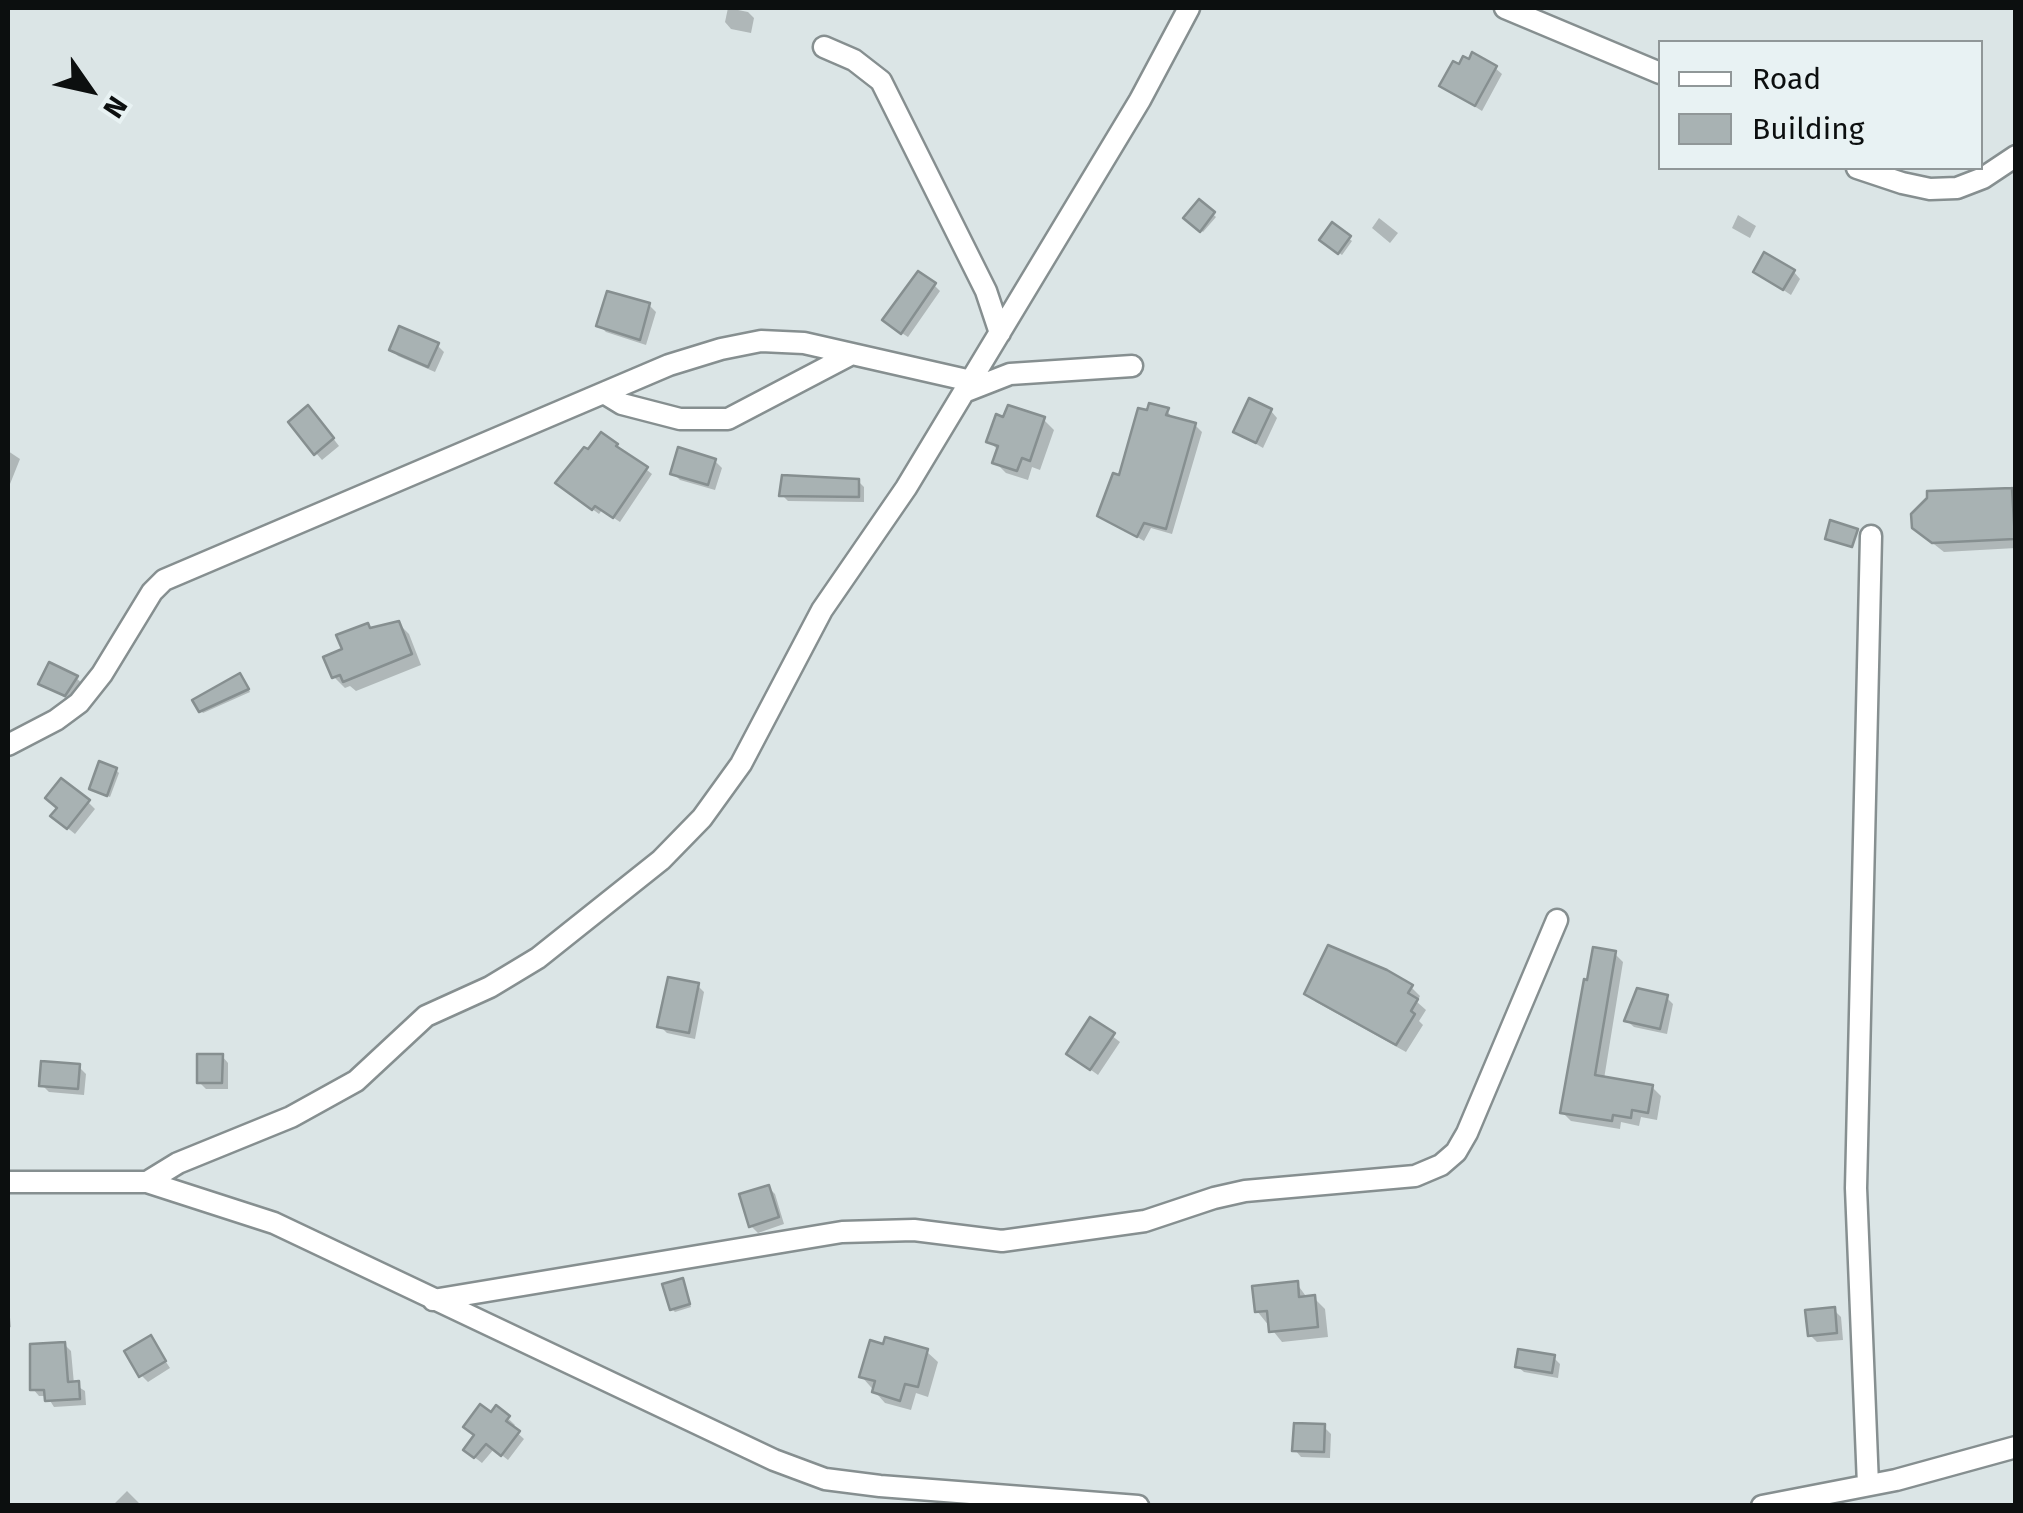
<!DOCTYPE html>
<style>
body{margin:0}
#map{position:relative;width:2023px;height:1513px;overflow:hidden;background:#dbe5e6;font-family:"Fira Sans",sans-serif}
canvas{display:block}
.frame{position:absolute;inset:0;border:10px solid #0c0f0f;pointer-events:none}
.legend{position:absolute;left:1658px;top:40px;width:325px;height:130px;box-sizing:border-box;background:#e8f2f3;border:2px solid #909798;margin:0;padding:12px 18px;list-style:none;font-size:30px;color:#0c0f0f}
.legend li{display:flex;align-items:center;gap:20px;height:50px}
.legend b{width:50px;border:2px solid #909798}
.north{position:absolute;left:40px;top:40px;width:100px;height:100px;-webkit-text-stroke:8px #e8f2f3;paint-order:stroke;rotate:124deg;font-size:28px;font-weight:700;line-height:40px;text-align:center;color:#0c0f0f}
.north::after{content:'';display:block;margin:auto;width:35px;height:45px;background:#0c0f0f;clip-path:polygon(50% 0,100% 100%,50% 72%,0 100%)}
</style>
<div id="map">
<canvas width="2023" height="1513"></canvas>
<div class="frame"></div>
<ul class="legend">
<li><b style="height:12px;background:#fff"></b>Road</li>
<li><b style="height:28px;background:#a8b2b3"></b>Building</li>
</ul>
<div class="north">N</div>
</div>
<script>
const ctx = document.querySelector('canvas').getContext('2d');
ctx.lineJoin = 'round';
function paint(path, color) {
  ctx.fillStyle = color;
  ctx.fill(path, 'evenodd');
}
function shape(rows) {
  const path = new Path2D();
  for (const r of rows) {
    path.moveTo(r[0], r[1]);
    for (let i = 2; i < r.length; i += 2) path.lineTo(r[i], r[i + 1]);
  }
  return path;
}
function stroke(path, color, width, dash) {
  ctx.strokeStyle = color;
  ctx.lineWidth = width;
  ctx.lineCap = dash ? 'butt' : 'round';
  ctx.setLineDash(dash || []);
  ctx.stroke(path);
}
paint(shape([
 [728,8,748,12,754,18,751,33,731,29,725,22],
 [1495,68,1502,74,1482,111,1442,86],
 [1199,202,1216,217,1203,232,1187,218],
 [1738,215,1756,226,1750,238,1732,228],
 [1379,218,1398,233,1390,243,1372,228],
 [1332,226,1352,241,1342,255,1322,240],
 [1756,272,1794,272,1800,279,1791,295],
 [934,285,940,291,908,337,891,326],
 [649,305,656,312,646,345,606,332,599,325],
 [437,345,444,352,435,372,398,356,392,350],
 [1167,410,1173,420,1195,425,1202,432,1172,534,1151,528,1144,541,1100,515],
 [1271,411,1277,418,1263,448,1236,432],
 [315,415,339,446,322,460,316,453],
 [1043,419,1054,430,1040,470,1032,467,1028,480,1006,473,995,462,999,451,989,441],
 [616,446,652,474,620,522,602,510,599,514,564,488],
 [8,451,20,459,8,489],
 [715,461,722,468,715,490,680,480,673,473],
 [858,481,864,487,864,502,788,501,782,495],
 [2011,491,2016,495,2016,548,1944,552,1925,537,1930,498],
 [398,623,409,634,421,665,356,691,350,686,345,688,334,677,345,651,372,631],
 [76,678,83,684,72,702,41,683],
 [243,679,250,692,203,713,201,711],
 [116,770,119,773,110,797,92,789],
 [88,802,95,809,75,834,60,822],
 [1614,953,1623,962,1604,1079,1652,1087,1661,1096,1657,1120,1641,1117,1639,1126,1621,1122,1620,1129,1571,1121,1562,1112],
 [697,985,704,992,695,1039,667,1033,660,1026],
 [1411,987,1420,996,1417,1002,1426,1010,1419,1021,1423,1025,1406,1052,1316,1002,1307,993],
 [1667,998,1673,1004,1667,1034,1634,1027,1627,1021],
 [1091,1020,1120,1042,1098,1075,1069,1054],
 [222,1056,228,1063,228,1089,206,1089,199,1082],
 [79,1067,86,1074,84,1095,49,1092,42,1085],
 [768,1187,775,1194,784,1224,758,1233,751,1226],
 [682,1281,691,1307,675,1312,672,1309],
 [1297,1284,1308,1299,1314,1298,1325,1309,1328,1337,1282,1342,1257,1311],
 [8,1298,11,1327,8,1328],
 [1834,1310,1841,1317,1843,1340,1817,1342,1810,1335],
 [150,1338,170,1368,148,1382,141,1375],
 [64,1344,71,1351,74,1384,85,1391,86,1405,54,1407,47,1396,39,1396,33,1389],
 [927,1352,938,1362,928,1397,916,1393,911,1410,885,1403,862,1377],
 [1554,1358,1560,1364,1558,1378,1524,1372,1517,1366],
 [497,1408,515,1425,512,1428,524,1439,508,1460,494,1449,482,1463,473,1456],
 [1324,1427,1331,1434,1330,1458,1301,1457,1295,1450],
 [127,1491,142,1506,112,1506]
]), '#0003');
const building = shape([
 [1472,52,1497,66,1475,106,1439,86,1453,61,1459,64,1463,56,1469,59,1472,52],
 [1199,199,1215,212,1200,232,1183,218,1199,199],
 [1332,222,1351,236,1338,254,1319,240,1332,222],
 [1764,252,1795,270,1783,290,1753,272,1764,252],
 [918,271,936,283,901,334,882,320,918,271],
 [607,291,650,303,640,340,596,326,607,291],
 [399,326,439,343,428,367,389,350,399,326],
 [1249,398,1272,409,1256,443,1233,432,1249,398],
 [1149,403,1169,408,1166,415,1196,423,1166,529,1144,523,1137,537,1097,516,1113,473,1119,475,1138,408,1147,410,1149,403],
 [308,405,334,438,314,455,288,422,308,405],
 [1008,405,1045,417,1030,461,1022,458,1017,471,992,463,998,446,986,442,996,414,1003,417,1008,405],
 [601,432,618,444,616,446,648,467,613,518,595,506,592,510,555,483,584,447,588,449,601,432],
 [678,447,716,459,708,485,670,474,678,447],
 [782,475,859,479,859,497,779,496,782,475],
 [2012,488,2015,539,1932,543,1912,528,1911,514,1927,498,1927,491,2012,488],
 [1830,520,1858,529,1852,547,1825,539,1830,520],
 [399,621,412,654,343,682,340,675,332,678,323,657,342,649,336,635,368,623,370,628,399,621],
 [49,662,78,676,65,696,38,684,49,662],
 [240,673,249,689,199,712,192,700,240,673],
 [99,761,117,768,107,796,89,789,99,761],
 [61,778,90,800,67,829,50,816,57,808,45,798,61,778],
 [1328,945,1387,970,1413,985,1408,993,1418,999,1411,1011,1415,1014,1396,1045,1304,994,1328,945],
 [1593,947,1616,951,1595,1075,1653,1085,1648,1113,1632,1110,1631,1118,1613,1115,1612,1121,1560,1113,1584,979,1587,980,1593,947],
 [668,977,699,983,689,1033,657,1027,668,977],
 [1637,988,1668,995,1660,1029,1624,1021,1637,988],
 [1090,1017,1115,1033,1090,1070,1066,1054,1090,1017],
 [197,1054,223,1054,222,1083,197,1083,197,1054],
 [41,1061,80,1064,78,1089,39,1086,41,1061],
 [769,1185,779,1217,749,1227,739,1194,769,1185],
 [683,1278,690,1304,670,1310,662,1284,683,1278],
 [1298,1281,1299,1297,1315,1295,1318,1327,1269,1332,1267,1311,1255,1312,1252,1286,1298,1281],
 [1835,1307,1837,1333,1808,1336,1805,1310,1835,1307],
 [151,1335,166,1361,139,1377,124,1351,151,1335],
 [885,1337,928,1349,918,1387,905,1384,900,1401,872,1392,875,1381,859,1377,870,1340,883,1344,885,1337],
 [65,1342,68,1382,79,1381,80,1399,45,1401,44,1390,30,1390,30,1344,65,1342],
 [1518,1349,1555,1355,1552,1373,1515,1367,1518,1349],
 [480,1404,491,1412,496,1405,510,1416,506,1421,520,1431,501,1456,486,1444,474,1458,463,1450,474,1435,463,1427,480,1404],
 [1294,1423,1325,1424,1324,1452,1292,1451,1294,1423]
]);
paint(building, '#a8b2b3');
stroke(building, '#868f90', 2.5);
const street = shape([
 [1505,8,1660,73],
 [824,47,854,60,881,81,986,291,1000,333],
 [1857,168,1902,183,1930,189,1957,188,1983,178,2016,156],
 [964,392,1010,374,1132,366],
 [604,393,622,404,680,419,728,419,852,354],
 [8,745,56,720,79,703,102,674,152,592,164,580,669,365,721,349,761,341,804,343,971,381],
 [8,1182,147,1182,274,1223,774,1460,825,1479,880,1486,1138,1506],
 [147,1182,178,1163,291,1117,356,1081,426,1016,490,987,538,958,661,860,702,818,741,764,822,610,906,488,1140,100,1189,8],
 [433,1300,842,1232,914,1230,1002,1241,1145,1221,1214,1198,1245,1191,1415,1176,1441,1165,1456,1152,1467,1133,1557,920],
 [1868,1485,1856,1188,1871,536],
 [1762,1506,1896,1480,2016,1447]
]);
stroke(street, '#868f90', 25);
stroke(street, '#fff', 20);
</script>
